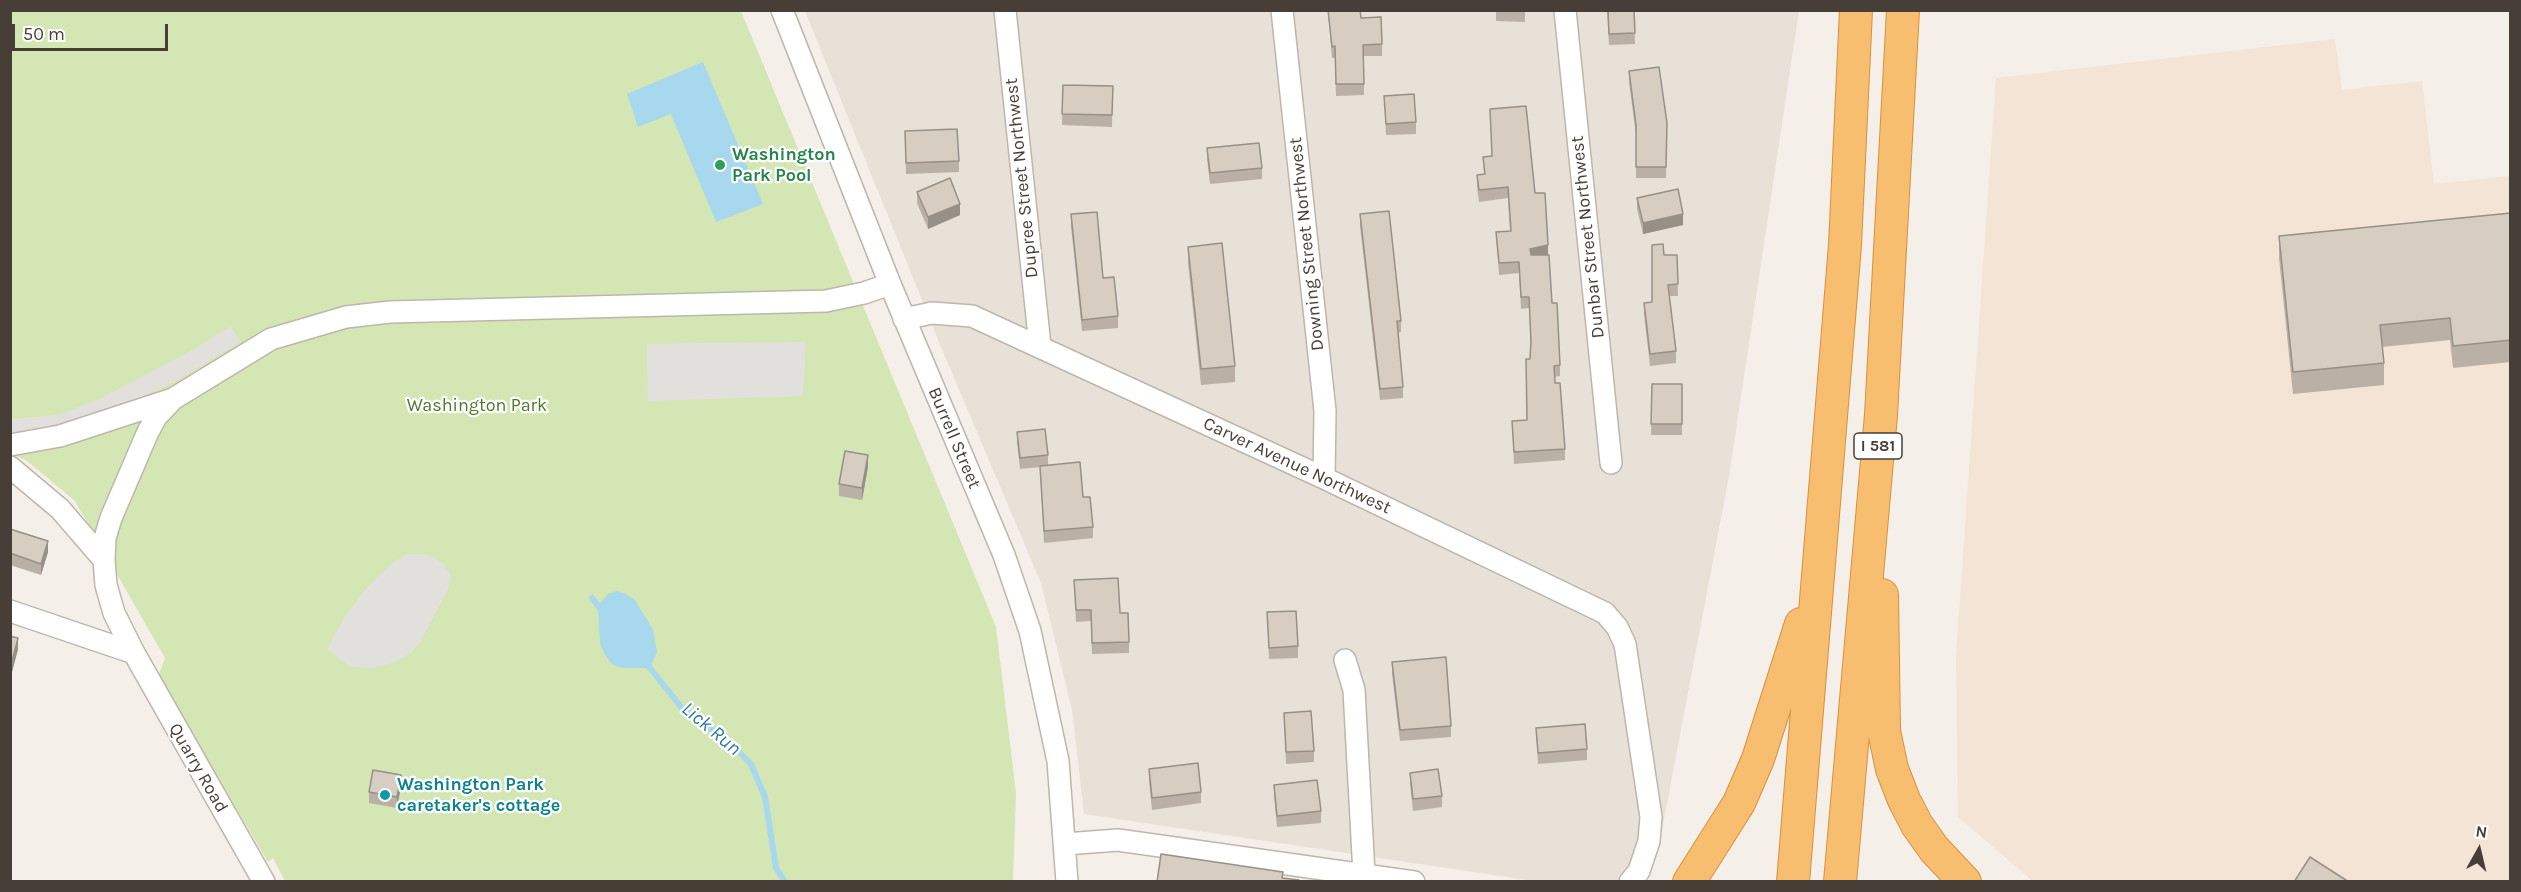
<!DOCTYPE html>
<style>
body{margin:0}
#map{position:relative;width:2521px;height:892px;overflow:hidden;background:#f4efe9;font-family:Karla,sans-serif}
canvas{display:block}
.frame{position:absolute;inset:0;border:12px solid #473f37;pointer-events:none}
.north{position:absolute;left:2449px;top:820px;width:60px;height:60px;-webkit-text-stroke:4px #fff;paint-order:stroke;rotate:8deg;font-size:16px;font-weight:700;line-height:24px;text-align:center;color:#473f37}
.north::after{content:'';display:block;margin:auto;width:21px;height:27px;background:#473f37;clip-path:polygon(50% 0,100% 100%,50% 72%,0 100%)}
.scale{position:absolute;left:12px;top:24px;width:156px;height:27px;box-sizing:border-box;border:3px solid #473f37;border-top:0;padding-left:8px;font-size:18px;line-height:21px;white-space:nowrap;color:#473f37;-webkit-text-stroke:4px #fff;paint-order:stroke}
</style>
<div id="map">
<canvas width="2521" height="892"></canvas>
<div class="frame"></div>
<div class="north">N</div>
<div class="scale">50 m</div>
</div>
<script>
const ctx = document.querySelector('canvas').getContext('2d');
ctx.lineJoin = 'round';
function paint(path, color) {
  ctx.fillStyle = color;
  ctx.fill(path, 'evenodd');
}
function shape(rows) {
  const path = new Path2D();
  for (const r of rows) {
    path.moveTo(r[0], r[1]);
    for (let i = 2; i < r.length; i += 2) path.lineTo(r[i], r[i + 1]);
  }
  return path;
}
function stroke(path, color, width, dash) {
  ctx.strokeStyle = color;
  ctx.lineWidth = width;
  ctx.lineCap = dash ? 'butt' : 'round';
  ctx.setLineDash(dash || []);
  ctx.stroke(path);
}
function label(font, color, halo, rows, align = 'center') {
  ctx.font = font + ' Karla,sans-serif';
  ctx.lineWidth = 4.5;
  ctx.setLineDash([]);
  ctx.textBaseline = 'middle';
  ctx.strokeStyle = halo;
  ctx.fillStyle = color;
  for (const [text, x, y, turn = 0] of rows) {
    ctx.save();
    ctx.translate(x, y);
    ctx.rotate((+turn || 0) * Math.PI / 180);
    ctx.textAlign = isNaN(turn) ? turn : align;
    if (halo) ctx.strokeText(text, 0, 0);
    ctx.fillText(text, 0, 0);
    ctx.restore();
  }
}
paint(shape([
 [805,11,1799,11,1729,476,1658,851,1637,881,1534,881,1084,814,1072,710,1041,583,941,347]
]), '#e7e1d7');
paint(shape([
 [2335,39,2342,90,2422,81,2434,184,2510,176,2510,881,2033,881,1958,817,1956,657,1996,78]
]), '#f4e4d5');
paint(shape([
 [11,11,741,11,996,627,1016,793,1013,881,285,881,273,858,268,862,158,677,165,658,75,501,26,460,11,454]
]), '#d4e6b3');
paint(shape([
 [231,326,240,342,174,382,85,423,11,437,10,419,58,415,97,400,184,355],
 [806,342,803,396,648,401,647,344],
 [406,554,425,554,443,563,451,577,448,589,421,641,411,653,396,662,373,668,350,667,327,649,345,616,368,586,391,564]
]), '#e2e0dd');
paint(shape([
 [703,62,763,204,716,222,671,114,638,127,627,94],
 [616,591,624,593,635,600,653,630,657,652,650,668,623,668,613,665,605,655,600,643,598,606,608,594]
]), '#a8d8ee');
stroke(shape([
 [592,598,603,612],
 [646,663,682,708,728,741,751,764,765,797,776,868,785,882]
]), '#a8d8ee', 6);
const minor = shape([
 [782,10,890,284,1004,555,1030,631,1058,761,1067,882],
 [1005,10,1040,346],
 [1282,10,1325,411,1324,478],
 [1565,10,1611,463],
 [904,319,932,313,972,316,1324,478,1605,613,1617,627,1625,644,1651,817,1649,841,1639,871,1630,882],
 [10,445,60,436,173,399,271,339,346,317,390,312,826,301,864,293,890,284],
 [10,467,60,509,104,560,106,585,114,613,134,653,264,882],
 [104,560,105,538,111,518,147,434,156,417,173,399],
 [10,611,134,653],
 [1345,660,1354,690,1364,874],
 [1065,844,1118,840,1414,882]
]);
const highway = shape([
 [1882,595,1884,731,1892,769,1904,800,1917,825,1934,849,1965,882],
 [1689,882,1739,803,1758,759,1801,624],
 [1793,882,1845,245,1856,10],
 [1840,882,1881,415,1903,10]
]);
stroke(minor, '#bfb6ab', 24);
stroke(highway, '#d7913f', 34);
stroke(minor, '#fff', 21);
stroke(highway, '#f8be6f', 32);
paint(shape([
 [820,10,846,10,820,12],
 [1328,10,1361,18,1382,44,1382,56,1364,56,1364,95,1336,96,1335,58,1332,58],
 [1496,10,1525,10,1525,22,1496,21],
 [1607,10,1634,10,1635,44,1609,45],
 [1629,71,1667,123,1666,178,1636,178,1636,135,1629,82],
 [1063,85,1113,86,1112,127,1062,125],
 [1384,96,1416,122,1416,134,1386,135],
 [1490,109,1535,193,1548,255,1552,303,1560,365,1560,376,1554,377,1555,383,1565,449,1565,460,1514,464,1512,421,1527,420,1531,346,1529,308,1521,309,1519,273,1499,275,1496,232,1510,231,1508,198,1479,202,1477,186,1477,175,1484,174,1483,157,1492,156],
 [905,143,959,161,959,172,906,174],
 [1207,148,1262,168,1262,179,1210,184,1207,159],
 [917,192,960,215,928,229,917,203],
 [1637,198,1683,225,1643,234,1637,209],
 [2511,213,2511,362,2453,368,2450,340,2382,347,2384,363,2384,385,2293,394,2279,258,2279,236],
 [1071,214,1118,316,1118,328,1082,331,1071,226],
 [1360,214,1401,321,1401,332,1398,333,1403,387,1403,398,1380,400,1360,226],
 [1188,247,1235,366,1235,382,1201,385,1188,263],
 [1664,255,1677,255,1678,296,1669,296,1676,351,1676,363,1650,366,1644,314,1644,303,1652,302],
 [1652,384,1682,384,1682,435,1651,435],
 [1017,432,1048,455,1048,465,1083,497,1093,527,1093,538,1044,543,1040,467,1020,469,1017,443],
 [868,467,862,500,839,496,839,484],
 [10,529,48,552,41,575,10,565],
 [1074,580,1120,613,1129,642,1129,653,1092,654,1091,621,1076,622],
 [1267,612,1298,646,1298,658,1269,659],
 [10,636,18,649,12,672,10,672],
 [1392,662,1451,726,1451,737,1400,741,1392,674],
 [1284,713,1314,751,1314,762,1286,764],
 [1536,728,1587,749,1587,760,1538,764],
 [1149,769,1201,792,1201,803,1152,810,1149,781],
 [1410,773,1442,796,1442,807,1413,811,1410,784],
 [1274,785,1321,811,1321,823,1277,827,1274,796],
 [401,786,397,808,369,803,369,792]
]), '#bab0a6');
paint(shape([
 [960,204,960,215,928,229,928,217],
 [1683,214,1683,225,1643,234,1643,223],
 [1548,245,1548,256,1530,260,1530,249],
 [868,455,868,467,862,500,862,488],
 [48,541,48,552,41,575,41,564],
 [18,638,18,649,12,672,12,661],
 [401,775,401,786,397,808,397,797]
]), '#979087');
const building = shape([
 [1328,10,1360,10,1361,18,1381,17,1382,44,1363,45,1364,84,1336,84,1335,46,1332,47,1328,10],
 [1608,10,1634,10,1635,33,1609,34,1608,10],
 [1659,67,1667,123,1666,167,1636,167,1636,125,1629,71,1659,67],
 [1063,85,1113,86,1112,115,1062,114,1063,85],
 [1414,94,1416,122,1386,124,1384,96,1414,94],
 [1526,106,1535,193,1545,193,1548,245,1530,249,1531,255,1549,255,1552,303,1557,303,1560,365,1554,366,1555,383,1560,383,1565,449,1514,452,1512,421,1527,420,1526,359,1530,359,1531,342,1529,297,1521,297,1519,262,1499,263,1496,232,1511,231,1508,187,1479,190,1477,175,1485,174,1483,157,1492,156,1490,109,1526,106],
 [957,129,959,161,906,163,905,131,957,129],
 [1259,143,1262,168,1210,173,1207,148,1259,143],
 [950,178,960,204,928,217,917,192,950,178],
 [1678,189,1683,214,1643,223,1637,198,1678,189],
 [1389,211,1401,321,1397,321,1403,387,1380,389,1360,214,1389,211],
 [1097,212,1103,278,1114,277,1118,316,1082,320,1071,214,1097,212],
 [2511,213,2511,340,2453,346,2450,318,2380,325,2384,363,2293,372,2279,236,2511,213],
 [1222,243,1235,366,1201,369,1188,247,1222,243],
 [1663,244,1664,255,1677,255,1678,284,1668,285,1676,351,1650,354,1644,303,1652,302,1652,245,1663,244],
 [1652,384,1682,384,1682,424,1651,424,1652,384],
 [1045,429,1048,455,1020,458,1017,432,1045,429],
 [845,451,868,455,862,488,839,484,845,451],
 [1080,462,1083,497,1090,497,1093,527,1044,531,1040,466,1080,462],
 [10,529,48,541,41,564,10,553,10,529],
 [1118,578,1120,613,1128,613,1129,642,1092,643,1091,610,1076,610,1074,580,1118,578],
 [1296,611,1298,646,1269,648,1267,612,1296,611],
 [10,636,18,638,12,661,10,660,10,636],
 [1446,657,1451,726,1400,730,1392,662,1446,657],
 [1311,711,1314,751,1286,752,1284,713,1311,711],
 [1585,724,1587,749,1538,753,1536,728,1585,724],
 [1198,763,1201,792,1152,798,1149,769,1198,763],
 [1438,769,1442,796,1413,799,1410,773,1438,769],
 [373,770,401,775,397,797,369,792,373,770],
 [1317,780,1321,811,1277,816,1274,785,1317,780],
 [1161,854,1283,872,1282,878,1299,880,1298,882,1157,882,1161,854],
 [2310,857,2349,882,2294,882,2310,857]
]);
paint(building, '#d8cdc1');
stroke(building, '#979087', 1.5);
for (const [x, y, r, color] of [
 [720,165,6,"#2e9e5b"],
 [385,795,6,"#0f9aa8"]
]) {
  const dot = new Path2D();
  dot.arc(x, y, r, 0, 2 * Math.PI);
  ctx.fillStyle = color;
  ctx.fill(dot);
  stroke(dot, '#fff', 2);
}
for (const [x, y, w] of [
 [1878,446,48]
]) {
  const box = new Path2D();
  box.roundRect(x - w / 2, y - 13, w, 26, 4.5);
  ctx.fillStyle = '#fff';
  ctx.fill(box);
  stroke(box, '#473f37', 1.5);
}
label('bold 16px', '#473f37', null, [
 ["I 581",1878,446]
]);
label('bold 18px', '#27864d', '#fff', [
 ["Washington",732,155],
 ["Park Pool",732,176]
], 'left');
label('18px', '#473f37', '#fff', [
 ["Dupree Street Northwest",1022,178,-96],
 ["Dunbar Street Northwest",1588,237,-96],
 ["Downing Street Northwest",1307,244,-96],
 ["Burrell Street",954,438,67],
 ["Carver Avenue Northwest",1297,466,25],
 ["Quarry Road",198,768,60]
]);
label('18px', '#50772d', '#fff', [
 ["Washington Park",477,406]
]);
label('bold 18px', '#0d838f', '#fff', [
 ["Washington Park",397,785],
 ["caretaker's cottage",397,806]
], 'left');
label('italic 20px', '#307b9f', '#fff', [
 ["Lick Run",711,729,40]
]);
</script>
